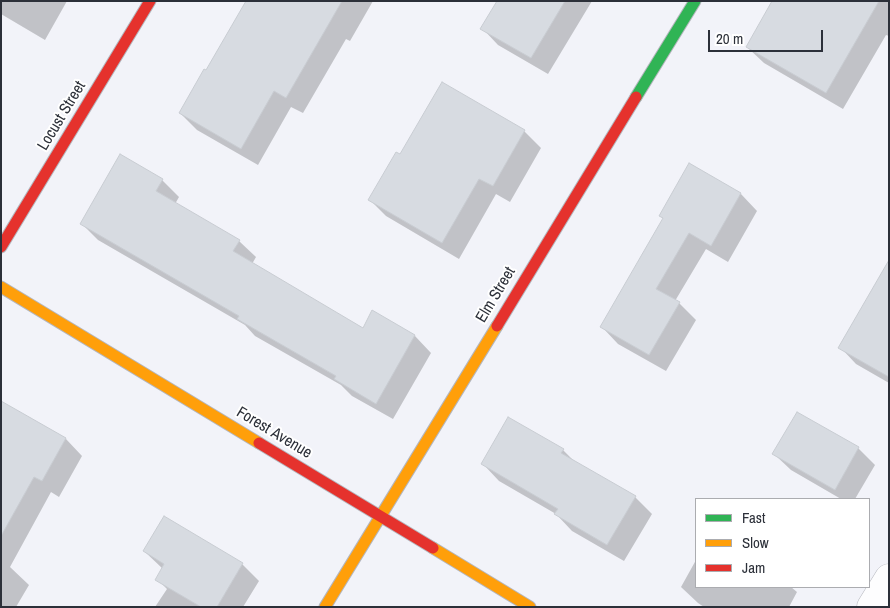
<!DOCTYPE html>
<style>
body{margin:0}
#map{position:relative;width:890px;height:608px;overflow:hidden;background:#f2f3f9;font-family:"Archivo Narrow",sans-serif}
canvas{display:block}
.frame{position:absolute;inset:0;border:2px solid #2c3039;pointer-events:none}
.legend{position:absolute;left:695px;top:498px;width:175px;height:90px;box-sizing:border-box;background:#fff;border:1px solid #abacb0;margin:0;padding:6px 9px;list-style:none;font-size:15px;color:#2c3039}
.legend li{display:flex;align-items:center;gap:10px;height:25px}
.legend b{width:25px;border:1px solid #abacb0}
.scale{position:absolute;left:708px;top:30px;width:115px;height:22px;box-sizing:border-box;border:2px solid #2c3039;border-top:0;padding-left:6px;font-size:15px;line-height:18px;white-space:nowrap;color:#2c3039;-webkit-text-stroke:4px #fff;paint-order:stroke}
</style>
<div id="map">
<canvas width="890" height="608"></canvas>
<div class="frame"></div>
<ul class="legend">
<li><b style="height:6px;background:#30b455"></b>Fast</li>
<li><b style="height:6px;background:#ff9f0a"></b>Slow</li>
<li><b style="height:6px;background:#e5322d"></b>Jam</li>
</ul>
<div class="scale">20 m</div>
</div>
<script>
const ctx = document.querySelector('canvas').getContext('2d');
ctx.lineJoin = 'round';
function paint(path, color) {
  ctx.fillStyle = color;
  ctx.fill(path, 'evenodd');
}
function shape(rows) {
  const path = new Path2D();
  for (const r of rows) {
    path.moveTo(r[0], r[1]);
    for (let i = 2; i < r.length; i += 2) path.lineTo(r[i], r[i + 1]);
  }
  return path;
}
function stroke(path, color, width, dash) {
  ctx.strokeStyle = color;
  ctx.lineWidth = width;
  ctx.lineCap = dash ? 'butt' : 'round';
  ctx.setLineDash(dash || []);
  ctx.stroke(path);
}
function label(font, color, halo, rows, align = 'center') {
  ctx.font = font + ' "Archivo Narrow",sans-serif';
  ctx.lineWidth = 4;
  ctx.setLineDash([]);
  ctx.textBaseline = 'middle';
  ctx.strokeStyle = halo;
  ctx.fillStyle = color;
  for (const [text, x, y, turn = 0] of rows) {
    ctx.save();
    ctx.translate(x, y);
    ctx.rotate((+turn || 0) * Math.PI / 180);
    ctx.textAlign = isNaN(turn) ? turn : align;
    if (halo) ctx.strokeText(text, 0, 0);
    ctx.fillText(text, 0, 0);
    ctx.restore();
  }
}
paint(shape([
 [1,1,67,1,45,40,1,14],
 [247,1,373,1,350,41,346,39,303,113,291,107,258,165,197,130,180,113,206,72],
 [498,1,592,1,548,74,498,45,482,28],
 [794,1,889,1,889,36,886,35,843,109,764,63,747,47],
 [524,131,541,148,510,202,496,194,459,259,386,216,370,200],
 [690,164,741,194,757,211,728,262,706,249,675,301,679,303,696,320,666,371,618,344,602,327,664,219,660,216],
 [162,180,179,197,175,204,239,241,256,257,252,264,363,329,373,312,415,336,431,353,393,419,352,396,341,385,255,336,245,325,98,240,81,223],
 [889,264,889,383,856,364,840,347],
 [8,406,66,439,82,456,59,497,51,492,10,567,29,585,16,607,1,607,1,418],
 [858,448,875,465,855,499,841,499,791,470,774,454],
 [563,450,576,463,635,497,652,514,624,561,572,531,556,514,499,481,483,464],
 [164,518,242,564,259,581,243,607,155,607,167,589,157,579,163,569,144,551],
 [696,560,696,587,791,587,797,592,789,607,704,607,698,603,681,587]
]), '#0003');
const building = shape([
 [246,1,342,1,286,98,274,91,241,149,179,113,204,69,206,70,246,1],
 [497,1,565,1,531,58,480,29,497,1],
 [772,1,879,1,826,93,746,47,772,1],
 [442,82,525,130,493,186,479,179,442,243,368,200,396,152,400,154,442,82],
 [120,154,163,179,156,191,240,240,233,251,363,328,372,310,415,335,376,404,334,379,336,376,237,319,239,316,80,224,120,154],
 [689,163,741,193,711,246,689,233,656,289,680,302,649,355,600,327,663,218,659,216,689,163],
 [889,260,889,377,838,348,889,260],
 [1,401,66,438,42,481,34,477,1,536,1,401],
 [797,412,859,447,835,490,772,454,797,412],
 [508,417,564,449,561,453,636,496,607,545,554,514,558,509,481,464,508,417],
 [164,516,243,563,217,607,201,607,155,580,164,564,143,551,164,516]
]);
paint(building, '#d7dbe1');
stroke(building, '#c8ccd2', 1);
const street = shape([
 [871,607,889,578]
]);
const fast = shape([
 [636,97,695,1]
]);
const slow = shape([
 [1,287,259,443],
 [433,548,530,607],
 [325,607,497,326]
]);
const jam = shape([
 [1,247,150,1],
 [497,326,636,97],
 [259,443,433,548]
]);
stroke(street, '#b4b6bd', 29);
stroke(fast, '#b4b6bd', 13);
stroke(slow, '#b4b6bd', 13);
stroke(jam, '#b4b6bd', 13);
stroke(street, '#fdfdfe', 28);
stroke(fast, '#30b455', 11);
stroke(slow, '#ff9f0a', 11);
stroke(jam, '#e5322d', 11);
label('16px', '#2c3039', '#fff', [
 ["Locust Street",62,116,-59],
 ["Elm Street",496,295,-59],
 ["Forest Avenue",274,433,31]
]);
</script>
